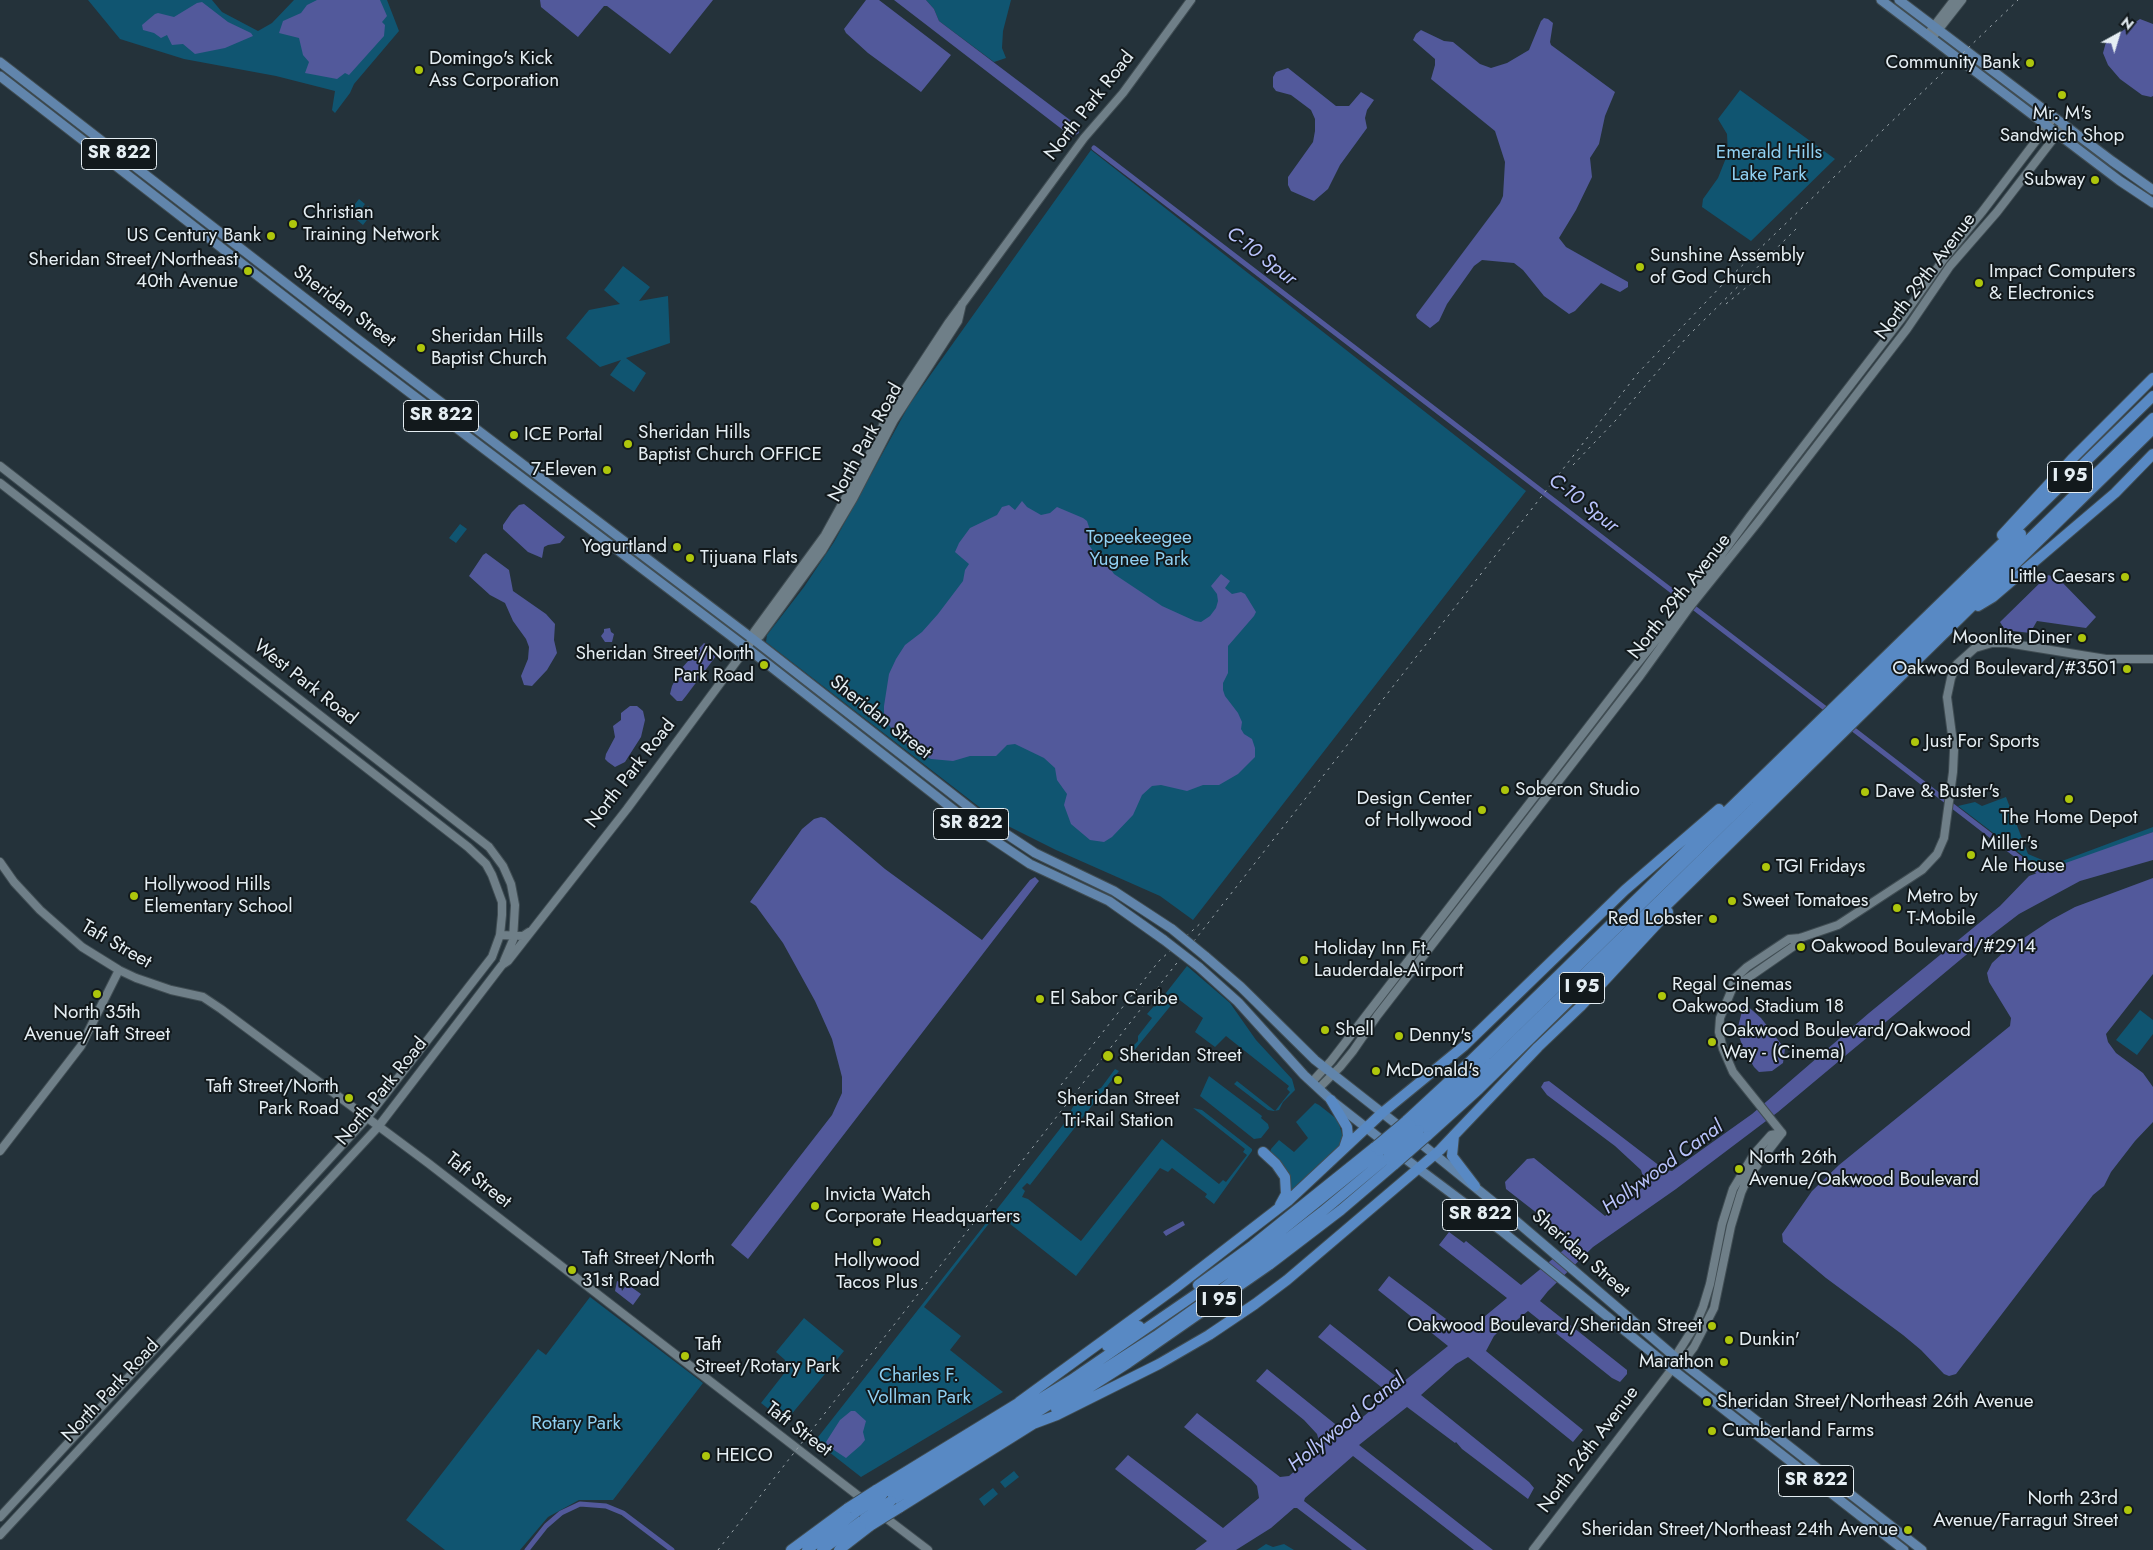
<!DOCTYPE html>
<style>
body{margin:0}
#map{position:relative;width:2153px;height:1550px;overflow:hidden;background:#24323a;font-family:Jost,sans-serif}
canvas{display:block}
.north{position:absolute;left:2093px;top:10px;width:50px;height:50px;-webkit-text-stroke:4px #12191c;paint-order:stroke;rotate:39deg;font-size:14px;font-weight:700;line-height:20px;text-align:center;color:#e5eef3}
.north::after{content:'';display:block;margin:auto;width:18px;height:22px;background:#e5eef3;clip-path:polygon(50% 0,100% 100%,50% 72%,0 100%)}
</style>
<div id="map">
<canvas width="2153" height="1550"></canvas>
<div class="north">N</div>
</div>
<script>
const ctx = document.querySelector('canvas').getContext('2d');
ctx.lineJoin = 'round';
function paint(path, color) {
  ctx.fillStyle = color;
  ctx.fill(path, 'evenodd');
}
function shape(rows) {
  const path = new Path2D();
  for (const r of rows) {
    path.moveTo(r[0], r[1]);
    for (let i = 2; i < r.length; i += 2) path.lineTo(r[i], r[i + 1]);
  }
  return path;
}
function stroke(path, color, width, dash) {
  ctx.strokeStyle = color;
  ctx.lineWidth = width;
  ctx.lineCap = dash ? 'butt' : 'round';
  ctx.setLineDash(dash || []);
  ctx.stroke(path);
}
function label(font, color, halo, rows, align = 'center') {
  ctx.font = font + ' Jost,sans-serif';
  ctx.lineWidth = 4;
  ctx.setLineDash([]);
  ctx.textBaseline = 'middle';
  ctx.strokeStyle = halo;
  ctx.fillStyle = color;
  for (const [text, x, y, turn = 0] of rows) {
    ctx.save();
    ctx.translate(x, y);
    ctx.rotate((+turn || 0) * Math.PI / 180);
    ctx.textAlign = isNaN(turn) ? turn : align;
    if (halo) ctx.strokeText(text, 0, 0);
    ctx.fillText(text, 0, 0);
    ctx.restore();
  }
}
paint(shape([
 [88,0,212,0,222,12,258,31,272,23,294,0,387,0,399,31,354,84,350,93,335,113,332,110,335,91,276,76,184,59,120,39],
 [926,0,1011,0,1003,31,1002,48,1006,58,994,62,939,21,934,9],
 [1740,90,1835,159,1751,241,1702,207,1703,199,1718,178,1728,153,1727,134,1718,119],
 [1091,150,1526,491,1193,920,1160,896,1056,850,996,820,766,642,767,635,804,587,834,542,909,405],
 [359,199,365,204,355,218,348,213],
 [368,206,374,211,363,225,357,220],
 [623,266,650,287,639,301,668,296,670,343,626,358,646,373,634,392,610,375,621,360,600,367,566,338,589,310,620,304,604,290],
 [460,524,467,529,456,543,449,538],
 [2006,797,2028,854,2047,862,2062,861,2153,827,2153,832,2074,862,2051,867,2034,864,1958,806,1975,802,1982,806],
 [1187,966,1230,1003,1256,1040,1292,1079,1295,1090,1283,1102,1279,1110,1274,1111,1268,1110,1234,1084,1237,1081,1275,1111,1290,1092,1287,1089,1289,1086,1226,1036,1215,1047,1195,1032,1203,1018,1177,998,1128,1058,1127,1052,1138,1041,1138,1036,1152,1018,1147,1014,1154,1006,1155,1007],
 [2140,1010,2153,1020,2153,1034,2137,1055,2116,1040],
 [1115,1069,1119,1071,1030,1185,1027,1183,1022,1188,1025,1191,1022,1197,1028,1199,1081,1241,1162,1139,1219,1184,1223,1180,1226,1182,1247,1155,1243,1152,1245,1149,1193,1108,1202,1110,1252,1149,1252,1151,1214,1204,1205,1197,1207,1194,1172,1168,1168,1172,1160,1168,1076,1276,1000,1216,997,1219,994,1217,924,1307,961,1336,950,1350,1003,1392,861,1477,815,1441,1063,1125,1074,1105,1085,1094,1090,1098,1096,1090,1101,1088],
 [1209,1076,1262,1116,1261,1118,1268,1124,1269,1128,1261,1138,1254,1139,1200,1096],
 [1315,1103,1319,1105,1338,1120,1342,1134,1346,1135,1343,1145,1291,1193,1270,1153,1271,1149,1279,1140,1294,1152,1308,1138,1296,1122],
 [590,1297,703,1383,613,1500,579,1500,548,1517,520,1550,445,1550,406,1520,538,1349,546,1355],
 [804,1318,844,1351,785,1422,761,1403,786,1371,784,1368,785,1360,776,1352],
 [1014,1471,1019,1477,1005,1488,1000,1482],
 [993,1488,998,1494,984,1506,979,1499],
 [1266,1544,1273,1547,1284,1544,1294,1550,1257,1550]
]), '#105571');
paint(shape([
 [317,0,380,0,387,16,382,22,385,25,384,36,349,75,345,73,337,79,305,73,309,62,303,55,299,38,279,33,283,21,301,13,307,5],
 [540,0,713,0,670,54,607,6,604,6,578,37,541,7],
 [866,0,879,0,951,55,921,92,868,53,846,33,844,29],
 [894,0,926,0,934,9,939,21,1078,126,1079,133,1072,137],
 [202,2,228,22,251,33,253,36,225,48,195,54,183,44,172,45,167,35,161,38,154,33,143,30,142,25,155,14,158,13,174,17,197,3],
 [1544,18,1548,19,1553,23,1550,42,1551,45,1615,92,1605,116,1599,144,1590,158,1592,177,1576,210,1559,238,1566,247,1628,282,1628,287,1620,292,1601,283,1575,311,1569,314,1544,296,1523,270,1514,263,1482,260,1474,266,1447,304,1439,321,1430,328,1417,318,1416,315,1500,203,1503,196,1505,162,1495,131,1431,79,1435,65,1435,59,1413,40,1416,34,1421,30,1444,41,1453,42,1480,64,1491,68,1507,63,1529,50,1541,21],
 [2140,19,2153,24,2153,96,2151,97,2142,95,2120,79,2108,65,2103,53,2106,42],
 [1288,68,1336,106,1349,106,1361,92,1374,100,1367,110,1365,118,1367,128,1340,165,1328,189,1314,201,1291,191,1288,185,1288,177,1313,142,1315,131,1315,119,1311,110,1291,95,1276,91,1273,87,1273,77,1276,72],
 [1022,501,1027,507,1041,515,1050,513,1057,507,1083,518,1087,521,1090,530,1087,542,1093,551,1105,561,1114,574,1162,606,1195,621,1201,622,1210,616,1216,608,1218,601,1217,594,1211,586,1221,574,1230,581,1225,588,1232,594,1241,592,1245,594,1256,612,1254,616,1228,646,1228,673,1223,683,1223,690,1225,696,1238,713,1242,722,1241,729,1244,734,1252,739,1255,748,1255,757,1238,774,1219,785,1203,785,1187,791,1161,785,1152,786,1142,795,1133,815,1112,837,1104,842,1090,840,1071,824,1064,805,1067,794,1057,780,1055,768,1044,758,1015,744,1007,745,996,756,970,756,953,761,931,759,913,750,898,737,889,725,884,715,884,706,889,674,896,659,905,645,922,632,938,614,963,581,965,570,969,564,955,552,959,543,970,528,997,515,1002,507,1009,505,1015,510],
 [524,504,565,537,560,543,548,545,544,547,542,558,528,552,503,529,503,525,512,512,519,505],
 [486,553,509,570,513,591,546,614,555,624,554,640,557,653,547,670,532,686,524,685,521,676,528,659,529,647,526,639,513,621,505,603,490,595,469,576,483,555],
 [2048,575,2058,578,2096,617,2086,628,2037,621,2030,633,2005,630,2000,622],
 [610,628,611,632,614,634,612,642,605,642,601,636,604,632,604,629],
 [704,643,715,650,716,656,686,696,682,701,677,701,670,694,672,686,681,669],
 [630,706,637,706,643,711,645,720,641,737,625,762,615,767,608,762,605,759,606,754,615,737,613,726,621,720,621,713],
 [821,817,825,818,885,869,982,940,1030,880,1035,877,1039,881,748,1259,731,1245,832,1115,842,1093,842,1077,832,1039,815,1001,783,943,756,906,750,902,802,829,814,819],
 [2153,832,2153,860,2080,881,2019,914,1972,950,1778,1112,1676,1189,1593,1247,1548,1291,1540,1301,1627,1370,1627,1374,1620,1382,1612,1378,1528,1311,1512,1324,1502,1328,1494,1336,1486,1351,1583,1430,1573,1442,1468,1357,1456,1364,1421,1395,1529,1482,1534,1488,1528,1499,1462,1449,1456,1442,1455,1443,1407,1407,1359,1445,1493,1550,1474,1550,1353,1456,1305,1498,1304,1501,1367,1550,1352,1550,1297,1508,1294,1508,1271,1528,1236,1550,1195,1550,1207,1541,1115,1469,1128,1455,1223,1528,1259,1498,1257,1486,1251,1479,1184,1427,1197,1413,1280,1477,1289,1476,1321,1448,1317,1434,1304,1420,1256,1381,1267,1369,1345,1432,1390,1394,1318,1337,1330,1324,1403,1382,1448,1346,1378,1290,1389,1276,1462,1331,1467,1331,1507,1298,1439,1245,1449,1232,1464,1243,1466,1241,1521,1285,1566,1248,1570,1239,1506,1189,1505,1182,1527,1159,1534,1158,1605,1216,1642,1188,1644,1180,1641,1170,1615,1146,1547,1095,1541,1087,1544,1082,1549,1081,1665,1170,1672,1171,1752,1114,1869,1013,2000,906,2029,876],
 [2153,878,2153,974,2106,1034,2108,1042,2116,1053,2143,1073,2153,1087,2153,1122,2135,1141,2111,1172,2104,1186,2093,1195,1956,1374,1949,1376,1944,1374,1921,1350,1903,1335,1826,1278,1783,1242,1782,1234,1812,1191,1839,1165,2010,1026,2011,1018,1989,982,1987,973,1992,963,2006,950,2051,920,2075,907],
 [1744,1003,1761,1018,1785,1049,1783,1063,1772,1071,1759,1072,1754,1067,1744,1050,1737,1031],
 [1183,1221,1185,1225,1166,1236,1163,1232,1166,1230],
 [617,1281,620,1282,622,1291,627,1284,641,1294,633,1305,615,1291],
 [851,1411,855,1411,866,1421,863,1432,865,1440,861,1445,846,1458,828,1446,826,1442,840,1420]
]), '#52599b');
stroke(shape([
 [1094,148,1830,712],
 [1849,726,2042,875],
 [527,1550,546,1526,561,1513,580,1504,606,1506,623,1513,672,1550]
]), '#52599b', 5);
const secondary = shape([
 [1931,30,1954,0],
 [1932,38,1962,0],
 [0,466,489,847,503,866,511,884,515,905,513,940,504,961],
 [0,483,468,847,486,864,492,875,502,902,502,915,500,935,492,957,367,1118,0,1517],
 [753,639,754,632,825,535,875,444,886,418,949,322,1084,138,1123,93,1191,0],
 [0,862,14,882,40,910,82,947,119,970,136,978,171,990,203,997,221,1009,428,1163,865,1501],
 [500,935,523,936,529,932],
 [1732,989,1794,946,1800,938],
 [1312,1082,1331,1061,1632,670,1689,599,1750,516,1902,318,1943,260,1982,212,2054,117],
 [1319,1088,1340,1067,1353,1051,1377,1016,1640,676,1689,608,1758,522,1907,329,1950,266,1997,212,2064,125],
 [1782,1133,1733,1072,1723,1049,1719,1032,1720,1018,1732,989,1734,979,1747,967,1789,939,1800,938,1838,925,1922,870,1937,854,1944,838,1953,772,1954,750,1947,697,1951,678,1957,664,1975,648,1992,643,2007,643,2106,659,2153,659],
 [0,1151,81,1046,119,970],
 [1678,1365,1682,1363,1694,1347,1714,1308,1731,1226,1741,1193,1748,1177,1782,1133],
 [882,1515,928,1550],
 [0,1535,378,1127,502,965,508,961,627,809,753,639,760,636,822,551,853,499,894,420,958,321,962,304],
 [1533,1550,1672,1369,1675,1357,1696,1324,1703,1307,1710,1284,1722,1224,1733,1189,1754,1154,1771,1135,1782,1133]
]);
const primary = shape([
 [1881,0,2120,181,2153,203],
 [1899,0,2112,161,2153,190],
 [0,62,359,340,753,639,988,822,1035,853,1114,891,1172,929],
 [0,76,352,349,747,648,982,832,1030,864,1109,901,1164,940],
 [1205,956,1241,987,1315,1060,1404,1130],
 [1199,967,1238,1002,1304,1075,1331,1100,1387,1144],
 [1414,1138,1502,1209,1675,1357,1922,1550],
 [1399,1154,1503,1232,1672,1369,1904,1550]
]);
const highway = shape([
 [2002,535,2073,458,2153,378],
 [1978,606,1993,597,2075,527,2115,493,2153,454],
 [1331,1100,1347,1127,1348,1136,1344,1148],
 [1406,1121,1459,1072,2153,396],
 [1411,1125,1466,1075,2021,534],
 [1419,1130,1473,1082,1659,901,2153,418],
 [1454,1135,1452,1156,1475,1186],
 [1427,1136,1479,1089,2153,429],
 [1263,1152,1276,1164,1285,1177,1286,1194,1280,1205],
 [1198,1285,1253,1245,1375,1147],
 [1107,1346,1139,1326],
 [1019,1402,1174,1289,1288,1201,1382,1113,1464,1046,1625,890,1719,809],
 [1056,1409,1128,1363,1269,1265,1341,1210,1395,1164],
 [1033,1424,1057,1415,1159,1364,1209,1335,1255,1304,1287,1280,1440,1150,1538,1047,1580,1007,1668,912],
 [876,1490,1023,1400],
 [882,1495,1071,1380,1240,1264,1380,1151],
 [891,1501,1039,1411,1156,1336,1221,1290,1322,1212,1388,1157],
 [899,1508,1038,1421],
 [791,1550,848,1508],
 [807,1550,856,1512],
 [822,1550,864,1519],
 [839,1550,870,1526]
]);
stroke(secondary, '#404d53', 10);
stroke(primary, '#404d53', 11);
stroke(highway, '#404d53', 12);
stroke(secondary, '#6f7f88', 8);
stroke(primary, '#6185ac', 9);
stroke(highway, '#5889c4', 10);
stroke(shape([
 [1726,304,1759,277],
 [1573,465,1616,420,1687,337,1798,227],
 [1061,1085,1159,961,1203,921],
 [718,1550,1638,373,1725,282,2018,0]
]), '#9ca7ad', 1, [2.5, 5]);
const primaryBridge = shape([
 [1172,929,1205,956],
 [1164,940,1199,967]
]);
const highwayBridge = shape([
 [1375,1147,1406,1121],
 [1380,1151,1411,1125],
 [1388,1157,1419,1130],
 [1395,1164,1427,1136],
 [848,1508,876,1490],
 [856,1512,882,1495],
 [864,1519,891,1501],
 [870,1526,899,1508]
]);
stroke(primaryBridge, '#404d53', 11, []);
stroke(highwayBridge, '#404d53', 12, []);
stroke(primaryBridge, '#6185ac', 9);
stroke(highwayBridge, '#5889c4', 10);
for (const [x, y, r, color] of [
 [2030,63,5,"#aec60c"],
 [419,70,5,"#aec60c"],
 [2062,95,5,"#aec60c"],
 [2095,180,5,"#aec60c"],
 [293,224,5,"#aec60c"],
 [271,236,5,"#aec60c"],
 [1640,267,5,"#aec60c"],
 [248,271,5,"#aec60c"],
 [1979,283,5,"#aec60c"],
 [421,348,5,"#aec60c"],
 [514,435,5,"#aec60c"],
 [628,444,5,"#aec60c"],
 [607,470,5,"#aec60c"],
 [677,547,5,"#aec60c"],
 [690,558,5,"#aec60c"],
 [2125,577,5,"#aec60c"],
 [2082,638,5,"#aec60c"],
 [764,665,5,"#aec60c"],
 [2127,669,5,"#aec60c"],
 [1915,742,5,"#aec60c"],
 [1505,790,5,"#aec60c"],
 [1865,792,5,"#aec60c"],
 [2069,799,5,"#aec60c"],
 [1482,810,5,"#aec60c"],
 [1971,855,5,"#aec60c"],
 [1766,867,5,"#aec60c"],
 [134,896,5,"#aec60c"],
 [1732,901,5,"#aec60c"],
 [1897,908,5,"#aec60c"],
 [1713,919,5,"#aec60c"],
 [1801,947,5,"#aec60c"],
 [1304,960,5,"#aec60c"],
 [97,994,5,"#aec60c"],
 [1662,996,5,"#aec60c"],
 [1040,999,5,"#aec60c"],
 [1325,1030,5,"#aec60c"],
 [1399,1036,5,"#aec60c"],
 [1712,1042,5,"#aec60c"],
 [1108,1056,6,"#aec60c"],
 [1376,1071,5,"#aec60c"],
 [1118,1080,5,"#aec60c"],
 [349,1098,5,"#aec60c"],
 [1739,1169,5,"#aec60c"],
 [815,1206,5,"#aec60c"],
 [877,1242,5,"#aec60c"],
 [572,1270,5,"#aec60c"],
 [1712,1326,5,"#aec60c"],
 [1729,1340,5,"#aec60c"],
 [685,1356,5,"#aec60c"],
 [1724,1362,5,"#aec60c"],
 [1707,1402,5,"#aec60c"],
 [1712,1431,5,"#aec60c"],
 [706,1456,5,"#aec60c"],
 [2128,1510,5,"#aec60c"],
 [1908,1530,5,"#aec60c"]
]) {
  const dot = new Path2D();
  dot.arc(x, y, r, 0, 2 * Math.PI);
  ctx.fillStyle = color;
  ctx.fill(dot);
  stroke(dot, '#12191c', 2);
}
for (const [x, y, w] of [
 [119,154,75],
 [441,416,75],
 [2070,477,45],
 [971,824,75],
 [1582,988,45],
 [1480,1215,75],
 [1219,1301,45],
 [1816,1481,75]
]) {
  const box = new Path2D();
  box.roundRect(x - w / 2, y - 15.5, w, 31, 4);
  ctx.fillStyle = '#12191c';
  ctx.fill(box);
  stroke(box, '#e5eef3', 1);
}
label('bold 18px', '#e5eef3', null, [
 ["SR 822",119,154],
 ["SR 822",441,416],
 ["I 95",2070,477],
 ["SR 822",971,824],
 ["I 95",1582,988],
 ["SR 822",1480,1215],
 ["I 95",1219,1301],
 ["SR 822",1816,1481]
]);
label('19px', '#e5eef3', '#12191c', [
 ["Domingo's Kick",429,59],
 ["Ass Corporation",429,81],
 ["Community Bank",2020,63,"right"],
 ["Mr. M's",2062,114,"center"],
 ["Sandwich Shop",2062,136,"center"],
 ["Subway",2085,180,"right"],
 ["Christian",303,213],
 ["Training Network",303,235],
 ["US Century Bank",261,236,"right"],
 ["Sunshine Assembly",1650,256],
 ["of God Church",1650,278],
 ["Sheridan Street/Northeast",238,260,"right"],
 ["40th Avenue",238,282,"right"],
 ["Impact Computers",1989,272],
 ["& Electronics",1989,294],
 ["Sheridan Hills",431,337],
 ["Baptist Church",431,359],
 ["Sheridan Hills",638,433],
 ["Baptist Church OFFICE",638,455],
 ["ICE Portal",524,435],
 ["7-Eleven",597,470,"right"],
 ["Yogurtland",667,547,"right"],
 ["Tijuana Flats",700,558],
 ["Little Caesars",2115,577,"right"],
 ["Moonlite Diner",2072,638,"right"],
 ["Sheridan Street/North",754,654,"right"],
 ["Park Road",754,676,"right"],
 ["Oakwood Boulevard/#3501",2117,669,"right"],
 ["Just For Sports",1925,742],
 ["Soberon Studio",1515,790],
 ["Dave & Buster's",1875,792],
 ["Design Center",1472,799,"right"],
 ["of Hollywood",1472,821,"right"],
 ["The Home Depot",2069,818,"center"],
 ["Miller's",1981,844],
 ["Ale House",1981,866],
 ["TGI Fridays",1776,867],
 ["Hollywood Hills",144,885],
 ["Elementary School",144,907],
 ["Metro by",1907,897],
 ["T-Mobile",1907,919],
 ["Sweet Tomatoes",1742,901],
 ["Red Lobster",1703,919,"right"],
 ["Oakwood Boulevard/#2914",1811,947],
 ["Holiday Inn Ft.",1314,949],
 ["Lauderdale-Airport",1314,971],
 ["Regal Cinemas",1672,985],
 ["Oakwood Stadium 18",1672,1007],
 ["El Sabor Caribe",1050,999],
 ["North 35th",97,1013,"center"],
 ["Avenue/Taft Street",97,1035,"center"],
 ["Shell",1335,1030],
 ["Oakwood Boulevard/Oakwood",1722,1031],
 ["Way - (Cinema)",1722,1053],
 ["Denny's",1409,1036],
 ["Sheridan Street",1119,1056],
 ["McDonald's",1386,1071],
 ["Taft Street/North",339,1087,"right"],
 ["Park Road",339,1109,"right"],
 ["Sheridan Street",1118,1099,"center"],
 ["Tri-Rail Station",1118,1121,"center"],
 ["North 26th",1749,1158],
 ["Avenue/Oakwood Boulevard",1749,1180],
 ["Invicta Watch",825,1195],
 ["Corporate Headquarters",825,1217],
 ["Taft Street/North",582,1259],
 ["31st Road",582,1281],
 ["Hollywood",877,1261,"center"],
 ["Tacos Plus",877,1283,"center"],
 ["Oakwood Boulevard/Sheridan Street",1702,1326,"right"],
 ["Dunkin'",1739,1340],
 ["Taft",695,1345],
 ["Street/Rotary Park",695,1367],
 ["Marathon",1714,1362,"right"],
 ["Sheridan Street/Northeast 26th Avenue",1717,1402],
 ["Cumberland Farms",1722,1431],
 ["HEICO",716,1456],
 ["North 23rd",2118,1499,"right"],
 ["Avenue/Farragut Street",2118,1521,"right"],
 ["Sheridan Street/Northeast 24th Avenue",1898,1530,"right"]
], 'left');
label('19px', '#e5eef3', '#12191c', [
 ["North Park Road",1090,106,-52],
 ["North 29th Avenue",1926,277,-53],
 ["Sheridan Street",344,307,37],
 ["North Park Road",866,443,-61],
 ["North 29th Avenue",1680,597,-52],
 ["West Park Road",305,683,38],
 ["Sheridan Street",880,718,38],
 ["North Park Road",631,774,-52],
 ["Taft Street",116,945,30],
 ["North Park Road",382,1092,-51],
 ["Taft Street",478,1181,38],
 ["Sheridan Street",1580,1254,41],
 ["North Park Road",111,1391,-47],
 ["Taft Street",798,1430,37],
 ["North 26th Avenue",1589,1450,-53]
]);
label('19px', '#90d0f2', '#12191c', [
 ["Emerald Hills",1769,153],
 ["Lake Park",1769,175],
 ["Topeekeegee",1139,538],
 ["Yugnee Park",1139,560],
 ["Charles F.",919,1376],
 ["Vollman Park",919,1398],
 ["Rotary Park",576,1424]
]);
label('italic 20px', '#b9c3fc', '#12191c', [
 ["C-10 Spur",1261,257,38],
 ["C-10 Spur",1583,504,38],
 ["Hollywood Canal",1663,1168,-36],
 ["Hollywood Canal",1347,1423,-39]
]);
</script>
